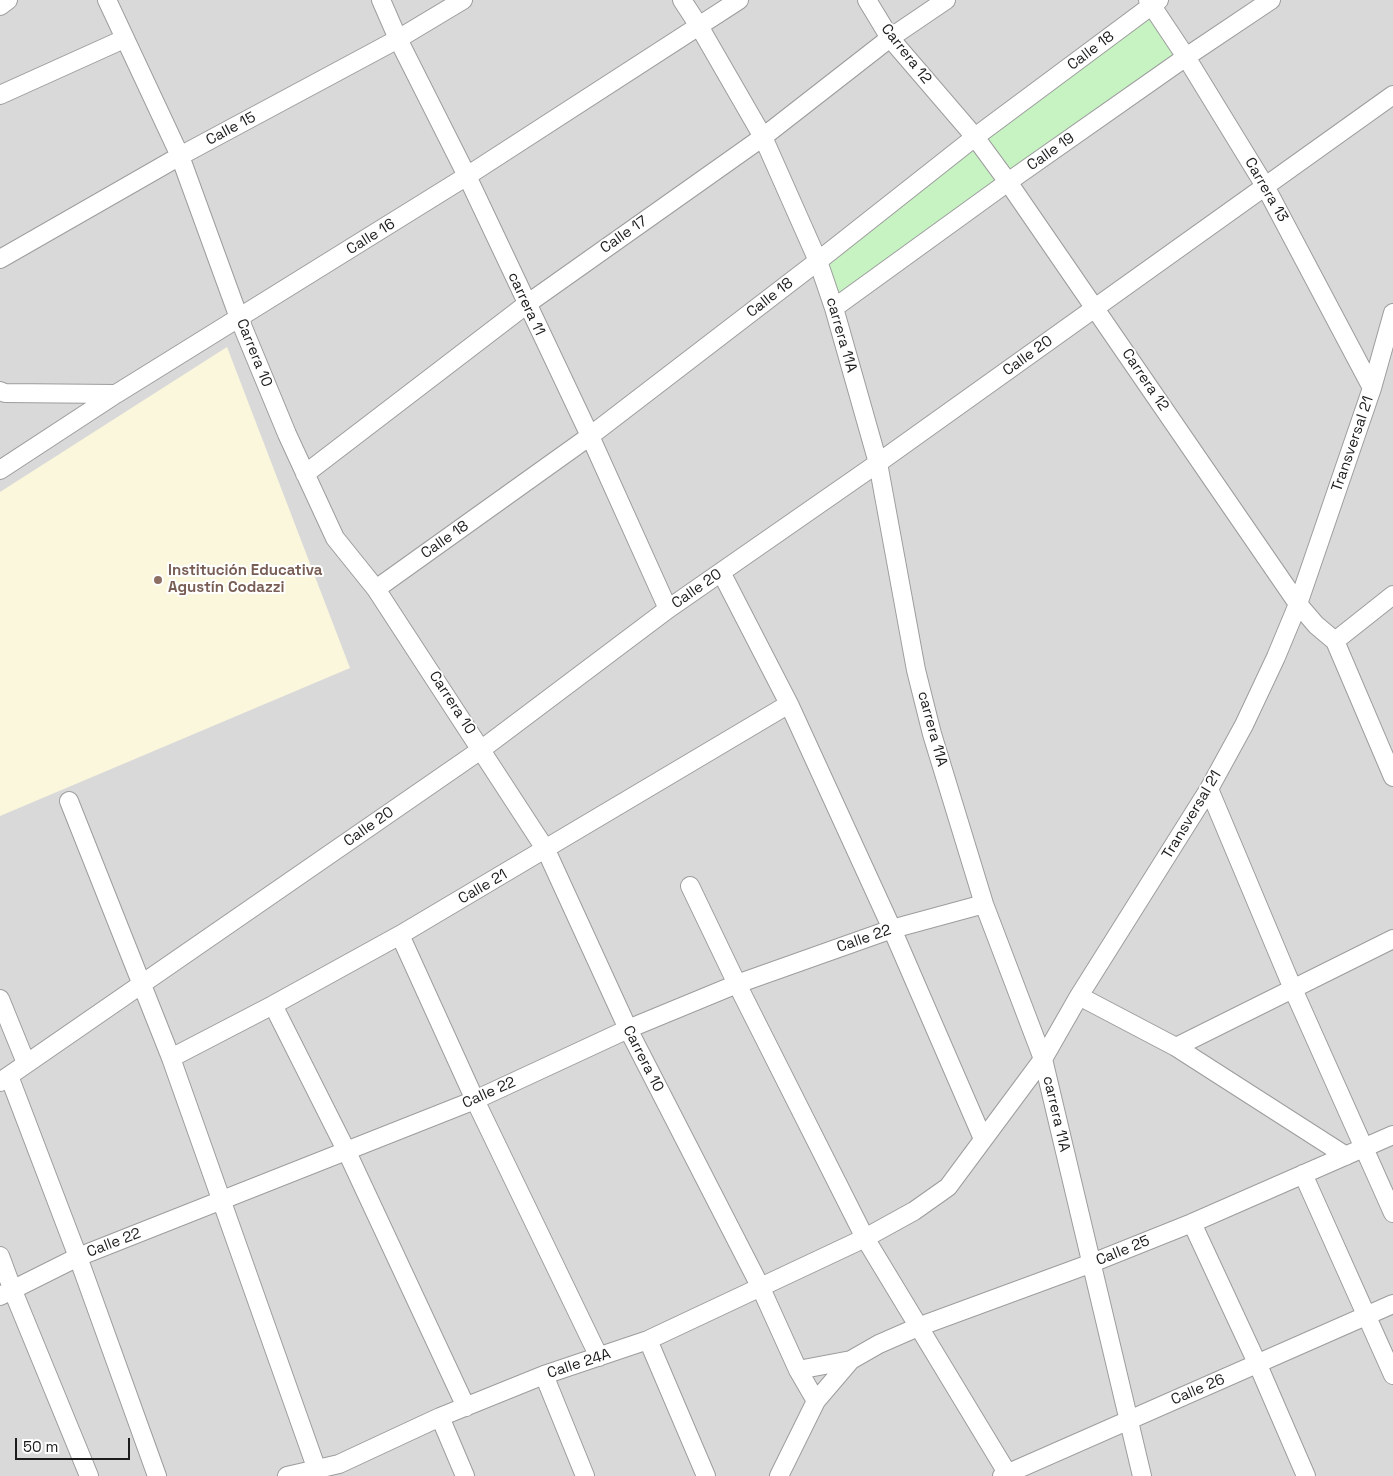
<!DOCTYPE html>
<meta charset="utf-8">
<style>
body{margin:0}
#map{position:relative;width:1393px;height:1476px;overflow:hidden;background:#ede8e3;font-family:"Space Grotesk",sans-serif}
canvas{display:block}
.scale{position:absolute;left:15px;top:1438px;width:115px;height:22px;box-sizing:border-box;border:2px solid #1c1c1c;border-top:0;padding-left:6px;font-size:15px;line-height:18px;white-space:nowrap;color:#1c1c1c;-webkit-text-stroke:4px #fff;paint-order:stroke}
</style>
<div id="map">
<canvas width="1393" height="1476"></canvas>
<div class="scale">50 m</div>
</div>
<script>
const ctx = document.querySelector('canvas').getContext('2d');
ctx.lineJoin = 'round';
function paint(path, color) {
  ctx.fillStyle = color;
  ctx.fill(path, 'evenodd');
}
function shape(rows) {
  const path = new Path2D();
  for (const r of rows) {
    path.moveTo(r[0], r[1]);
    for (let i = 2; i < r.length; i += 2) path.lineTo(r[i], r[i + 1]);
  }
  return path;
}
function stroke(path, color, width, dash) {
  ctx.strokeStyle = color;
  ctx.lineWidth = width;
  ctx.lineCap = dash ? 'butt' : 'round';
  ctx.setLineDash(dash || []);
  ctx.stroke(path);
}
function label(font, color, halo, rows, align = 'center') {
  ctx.font = font + ' "Space Grotesk",sans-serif';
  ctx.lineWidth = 4;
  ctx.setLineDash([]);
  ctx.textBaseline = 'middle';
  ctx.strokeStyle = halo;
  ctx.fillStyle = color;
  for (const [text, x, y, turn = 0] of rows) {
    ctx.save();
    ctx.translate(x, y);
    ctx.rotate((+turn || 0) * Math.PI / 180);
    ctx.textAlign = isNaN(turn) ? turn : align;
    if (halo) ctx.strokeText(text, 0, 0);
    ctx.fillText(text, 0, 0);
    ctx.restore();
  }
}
paint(shape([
 [0,0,1393,0,1393,1476,0,1476]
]), '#dad9d9');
paint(shape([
 [227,347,350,668,0,816,0,492]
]), '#fbf7dd');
paint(shape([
 [1150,14,1180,55,1009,174,983,138],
 [974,144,1002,181,835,300,823,262]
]), '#c7f3c3');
const minor = shape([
 [107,0,180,156,239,318,287,434,335,538,376,589,546,850,628,1029,760,1286,798,1370,816,1401],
 [381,0,398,39,467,176,590,436,668,609],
 [682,0,699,26,763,137,818,261,834,308,878,463,916,670,932,734,984,904,1043,1059,1142,1476],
 [867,0,890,38,975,137,1008,182,1298,604,1316,625,1335,641,1393,777],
 [1148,0,1186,57,1265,186,1372,388],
 [0,6,8,0],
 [0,95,124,39],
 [0,259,180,156,398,39,463,0],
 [834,308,1008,182,1186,57,1271,0],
 [0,391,5,393,116,394],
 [0,470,116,394,467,176,739,0],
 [305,474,527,304,763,137,890,38,946,0],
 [721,572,789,704,892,929,983,1139],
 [376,589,590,436,818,261,975,137,1159,0],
 [1335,641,1393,595],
 [1209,789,1293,989,1393,1213],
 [69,801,171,1058,317,1470],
 [690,886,737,984,865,1238,1009,1476],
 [400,935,475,1100,599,1357],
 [1079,996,1176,1047,1346,1156],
 [0,999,26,1063],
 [273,1005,347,1152,466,1407],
 [1176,1047,1393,939],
 [171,1058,273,1005,400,935,789,704],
 [9,1076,78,1257,157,1476],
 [0,1082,482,749,668,609,878,463,1393,95],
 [1303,1174,1393,1375],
 [1192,1223,1258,1365,1306,1476],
 [0,1256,13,1291,89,1476],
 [0,1296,78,1257,475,1100,628,1029,737,984,892,929,984,904],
 [648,1340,706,1476],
 [798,1370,851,1360,879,1344,918,1327,1092,1263,1192,1223,1393,1135],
 [544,1375,585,1476],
 [440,1417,465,1476],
 [287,1476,339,1464,440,1417,544,1375,648,1340,865,1238,914,1211,948,1187,1043,1059,1079,996,1209,789,1244,725,1276,657,1298,604,1372,388,1393,313],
 [779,1476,816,1401,851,1360],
 [1002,1476,1393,1304]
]);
stroke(minor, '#9d9d9d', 20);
stroke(minor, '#fff', 18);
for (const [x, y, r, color] of [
 [158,580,5,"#8d6e63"]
]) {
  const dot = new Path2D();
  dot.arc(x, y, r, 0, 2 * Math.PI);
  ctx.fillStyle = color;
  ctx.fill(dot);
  stroke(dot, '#fff', 2);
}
label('15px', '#1c1c1c', '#fff', [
 ["Calle 18",1091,51,-37],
 ["Carrera 12",906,54,52],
 ["Calle 15",231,129,-28],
 ["Calle 19",1051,152,-35],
 ["Carrera 13",1266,190,60],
 ["Calle 17",624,235,-35],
 ["Calle 16",371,237,-32],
 ["Calle 18",770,298,-38],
 ["carrera 11",526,304,65],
 ["carrera 11A",841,335,74],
 ["Carrera 10",254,353,68],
 ["Calle 20",1028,356,-36],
 ["Carrera 12",1145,380,56],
 ["Transversal 21",1353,444,-71],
 ["Calle 18",445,540,-35],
 ["Calle 20",697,589,-35],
 ["Carrera 10",452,703,57],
 ["carrera 11A",932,729,75],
 ["Transversal 21",1192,815,-59],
 ["Calle 20",369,827,-35],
 ["Calle 21",483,887,-30],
 ["Calle 22",864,939,-19],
 ["Carrera 10",643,1059,63],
 ["Calle 22",489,1093,-24],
 ["carrera 11A",1056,1114,77],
 ["Calle 22",114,1243,-21],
 ["Calle 25",1123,1251,-22],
 ["Calle 24A",579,1364,-18],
 ["Calle 26",1198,1390,-23]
]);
label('bold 15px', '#785e54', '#fff', [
 ["Institución Educativa",168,571],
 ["Agustín Codazzi",168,588]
], 'left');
</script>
